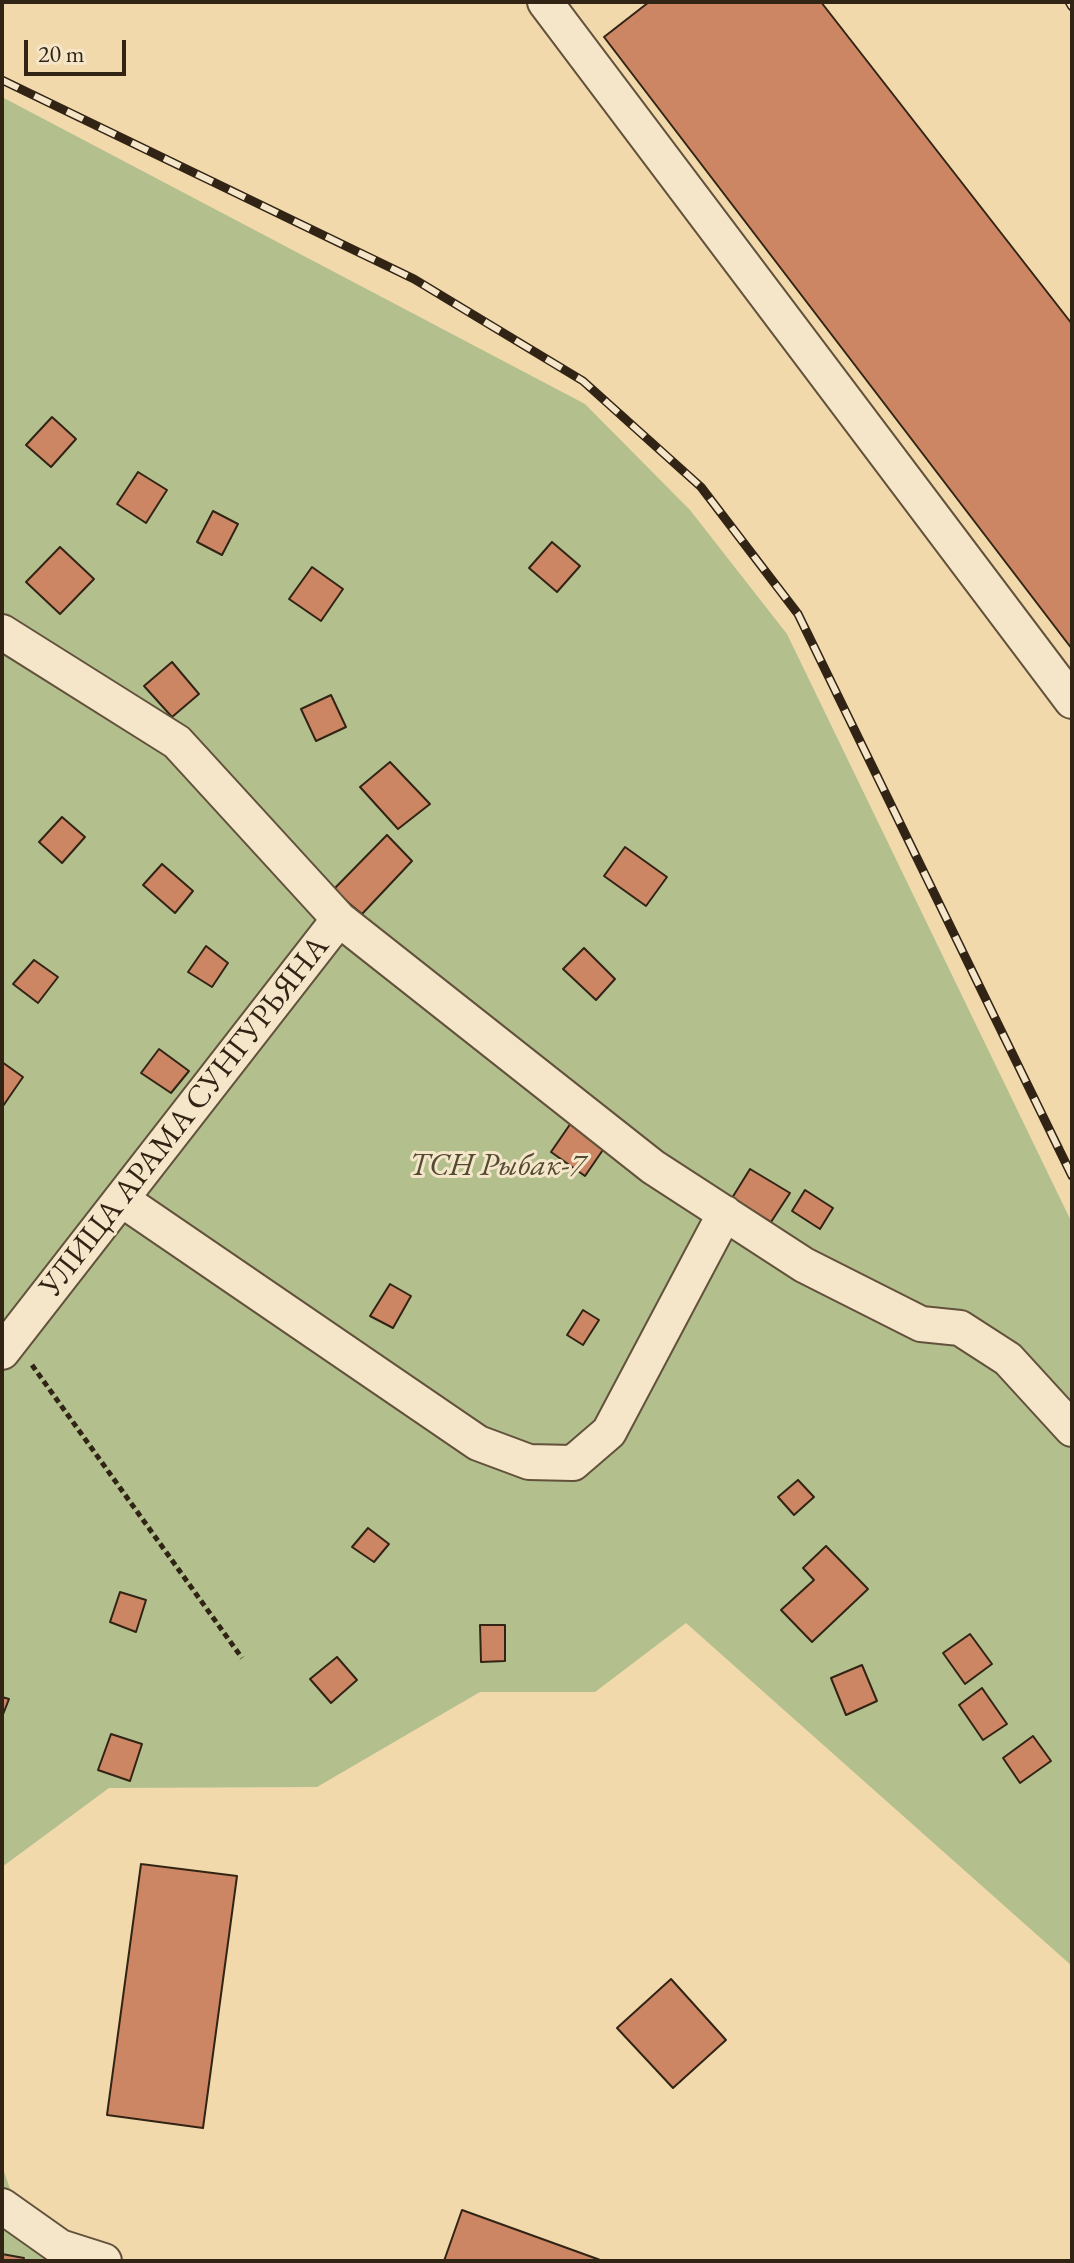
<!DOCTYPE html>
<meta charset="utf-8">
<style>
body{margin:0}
#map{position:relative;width:1074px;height:2263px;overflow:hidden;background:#f1d9ac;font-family:"EB Garamond",serif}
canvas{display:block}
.frame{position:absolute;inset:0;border:4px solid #322415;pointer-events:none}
.scale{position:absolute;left:24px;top:40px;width:102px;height:36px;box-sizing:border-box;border:4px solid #322415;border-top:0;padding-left:10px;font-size:24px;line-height:28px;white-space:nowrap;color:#322415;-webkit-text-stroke:6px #f6e6c9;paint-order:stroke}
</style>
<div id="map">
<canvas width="1074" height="2263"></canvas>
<div class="frame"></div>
<div class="scale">20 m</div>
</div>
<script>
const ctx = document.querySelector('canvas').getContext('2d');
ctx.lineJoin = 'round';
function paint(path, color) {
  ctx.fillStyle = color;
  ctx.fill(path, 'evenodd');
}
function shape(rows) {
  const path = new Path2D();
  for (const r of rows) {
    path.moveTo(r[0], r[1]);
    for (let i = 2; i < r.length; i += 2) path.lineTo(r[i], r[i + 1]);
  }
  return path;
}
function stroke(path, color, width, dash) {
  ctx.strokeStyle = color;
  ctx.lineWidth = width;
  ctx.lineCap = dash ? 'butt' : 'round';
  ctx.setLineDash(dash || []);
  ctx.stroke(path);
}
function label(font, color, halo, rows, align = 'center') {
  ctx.font = font + ' "EB Garamond",serif';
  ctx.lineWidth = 6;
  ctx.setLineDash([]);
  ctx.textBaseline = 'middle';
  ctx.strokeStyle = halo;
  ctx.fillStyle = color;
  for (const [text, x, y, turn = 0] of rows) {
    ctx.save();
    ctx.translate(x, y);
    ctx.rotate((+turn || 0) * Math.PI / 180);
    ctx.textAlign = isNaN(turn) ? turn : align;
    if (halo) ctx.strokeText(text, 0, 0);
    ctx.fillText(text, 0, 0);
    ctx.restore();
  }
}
paint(shape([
 [2,97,585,404,690,510,787,634,1072,1223,1072,1966,686,1623,595,1692,480,1692,317,1787,109,1788,2,1867],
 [2,2166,31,2249,61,2261,2,2261]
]), '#b3c08e');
const building = shape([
 [649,2,821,2,1072,324,1072,649,604,37,649,2],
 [52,417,76,439,51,467,26,445,52,417],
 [138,472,167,490,146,523,117,504,138,472],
 [213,511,238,524,222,555,197,542,213,511],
 [552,542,580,566,557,592,529,568,552,542],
 [60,547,94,579,60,614,26,582,60,547],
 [312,567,343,589,321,621,289,599,312,567],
 [172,662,199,694,172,717,144,686,172,662],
 [331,695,346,727,316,741,301,709,331,695],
 [390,762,430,804,398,829,360,787,390,762],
 [62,817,85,837,62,863,39,842,62,817],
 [387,835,412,861,362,914,333,890,387,835],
 [625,847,667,877,646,906,604,876,625,847],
 [162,864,193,891,175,913,143,885,162,864],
 [206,946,228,963,212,987,188,972,206,946],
 [584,948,615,979,596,1000,563,969,584,948],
 [34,960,58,977,38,1003,13,984,34,960],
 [159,1049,189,1071,171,1093,141,1073,159,1049],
 [2,1062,23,1077,3,1106,2,1105,2,1062],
 [573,1120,607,1144,585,1176,551,1152,573,1120],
 [750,1169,790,1193,771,1222,732,1198,750,1169],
 [805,1190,833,1208,820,1229,792,1211,805,1190],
 [390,1284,411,1296,393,1328,370,1316,390,1284],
 [583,1310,599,1320,583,1345,567,1335,583,1310],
 [798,1480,814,1497,794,1515,778,1497,798,1480],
 [368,1528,389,1544,374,1562,352,1547,368,1528],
 [826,1546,868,1589,812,1642,781,1610,814,1580,803,1568,826,1546],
 [120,1592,146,1600,136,1632,110,1622,120,1592],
 [480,1625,505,1625,505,1661,481,1662,480,1625],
 [970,1634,992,1664,965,1684,943,1653,970,1634],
 [337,1657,357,1680,331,1703,310,1679,337,1657],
 [862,1665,877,1701,846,1715,831,1678,862,1665],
 [982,1688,1007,1724,983,1740,959,1705,982,1688],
 [2,1697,9,1699,2,1717,2,1697],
 [111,1734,142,1744,130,1781,98,1770,111,1734],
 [1033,1736,1051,1761,1020,1783,1003,1758,1033,1736],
 [141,1864,237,1876,203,2128,107,2115,141,1864],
 [671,1979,726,2040,673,2088,617,2028,671,1979],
 [462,2210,603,2261,444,2261,462,2210],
 [2,2254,24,2258,23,2261,2,2261,2,2254]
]);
paint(building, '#cd8663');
stroke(building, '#322415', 2);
const minor = shape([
 [545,2,1072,701],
 [2,632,177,742,339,919,653,1167,804,1265,921,1324,960,1328,1008,1359,1072,1429],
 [121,1199,478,1443,529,1462,573,1463,609,1432,725,1213],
 [2,1352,339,919],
 [2,2206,60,2247,104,2261]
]);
stroke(minor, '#62513b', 38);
stroke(shape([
 [32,1365,242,1658]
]), '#322415', 5, [6, 4]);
stroke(minor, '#f6e6c9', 34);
const rail = shape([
 [1069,2,1072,7],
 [2,80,414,279,583,381,701,487,798,614,1072,1176]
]);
stroke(rail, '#322415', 9);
stroke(rail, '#f6e6c9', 6, [18]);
label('32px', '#322415', '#f6e6c9', [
 ["УЛИЦА АРАМА СУНГУРЬЯНА",185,1117,-52]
]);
label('italic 32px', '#524b33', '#f6e6c9', [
 ["ТСН Рыбак-7",497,1166]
]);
</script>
